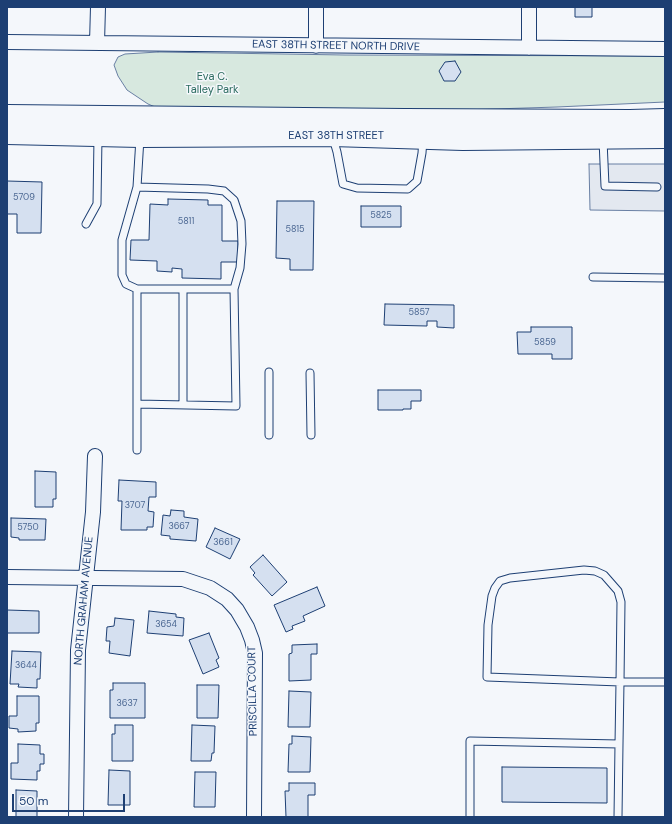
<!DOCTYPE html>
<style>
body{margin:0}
#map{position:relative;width:672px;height:824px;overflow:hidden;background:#f4f7fb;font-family:"DM Sans",sans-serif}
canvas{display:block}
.frame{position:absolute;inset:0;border:8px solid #1d3f73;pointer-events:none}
.scale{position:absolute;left:12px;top:794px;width:113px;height:18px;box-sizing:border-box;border:2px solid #1d3f73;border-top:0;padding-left:5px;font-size:12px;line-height:14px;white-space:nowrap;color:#1d3f73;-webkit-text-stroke:3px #f4f7fb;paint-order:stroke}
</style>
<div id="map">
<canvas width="672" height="824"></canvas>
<div class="frame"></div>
<div class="scale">50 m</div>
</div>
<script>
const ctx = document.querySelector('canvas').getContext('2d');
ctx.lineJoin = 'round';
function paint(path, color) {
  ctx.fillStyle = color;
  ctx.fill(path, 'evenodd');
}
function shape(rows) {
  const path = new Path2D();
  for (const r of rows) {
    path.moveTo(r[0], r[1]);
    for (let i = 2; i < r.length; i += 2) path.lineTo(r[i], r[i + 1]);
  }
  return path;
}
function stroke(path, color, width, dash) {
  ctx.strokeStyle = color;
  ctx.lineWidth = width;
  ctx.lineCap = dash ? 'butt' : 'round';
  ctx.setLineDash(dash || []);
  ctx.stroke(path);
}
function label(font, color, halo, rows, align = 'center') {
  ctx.font = font + ' "DM Sans",sans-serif';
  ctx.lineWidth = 3;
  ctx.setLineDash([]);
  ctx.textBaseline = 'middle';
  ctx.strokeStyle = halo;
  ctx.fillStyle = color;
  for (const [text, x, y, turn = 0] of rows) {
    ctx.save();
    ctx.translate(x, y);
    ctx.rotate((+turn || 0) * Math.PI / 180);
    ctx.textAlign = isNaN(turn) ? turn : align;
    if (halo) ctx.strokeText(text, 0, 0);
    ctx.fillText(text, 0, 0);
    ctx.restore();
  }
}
const green = shape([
 [158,52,345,55,665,56,665,102,557,107,430,111,167,112,148,104,127,90,118,76,114,65,118,57,125,54,158,52]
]);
paint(green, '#d7e8df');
stroke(green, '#687fa3', 1);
const parking = shape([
 [589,164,665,164,665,211,590,210,589,164]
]);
paint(parking, '#e3e8f0');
stroke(parking, '#687fa3', 1);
const building = shape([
 [575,7,592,7,592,17,575,17,575,7],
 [455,61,461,72,455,81,444,81,439,71,445,62,455,61],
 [7,181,42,182,41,233,17,233,17,214,7,214,7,181],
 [168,199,208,200,208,205,222,205,222,241,238,241,238,262,221,262,221,279,182,278,182,269,172,268,172,272,157,271,157,261,130,260,131,240,149,240,150,204,168,205,168,199],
 [277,201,314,201,313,270,290,270,290,259,276,258,277,201],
 [361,206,401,206,401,227,361,227,361,206],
 [385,304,454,305,454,328,437,327,437,321,427,321,427,326,384,325,385,304],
 [531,327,572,327,572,359,552,359,552,354,518,354,517,332,531,332,531,327],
 [378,390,421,390,421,401,411,401,411,409,403,409,403,410,378,410,378,390],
 [35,471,56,472,56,499,53,499,53,507,35,507,35,471],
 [119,480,156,482,156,497,149,497,148,511,154,512,153,527,147,527,147,530,121,530,122,501,118,501,119,480],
 [171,510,184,511,184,517,198,519,196,541,170,539,170,536,161,535,163,515,170,516,171,510],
 [11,518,46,519,45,540,19,540,19,538,11,537,11,518],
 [215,528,240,539,230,559,206,547,215,528],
 [263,555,287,582,272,596,253,575,255,573,250,567,263,555],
 [317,587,325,606,303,616,305,621,292,626,293,629,286,632,274,605,317,587],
 [7,610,39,611,39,633,7,633,7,610],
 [149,611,176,614,176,617,184,618,183,636,147,633,149,611],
 [115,618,134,620,130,656,109,653,110,641,106,641,107,627,114,626,115,618],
 [209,633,219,658,216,660,219,667,203,674,189,640,209,633],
 [317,644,317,654,311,654,311,680,289,681,289,654,292,653,292,645,317,644],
 [12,651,41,652,40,679,37,679,37,688,18,687,19,684,10,684,12,651],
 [113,683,145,683,145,718,110,718,110,690,113,690,113,683],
 [197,685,219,685,218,718,197,718,197,685],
 [289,691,311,692,310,727,288,727,289,691],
 [17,696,39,696,39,723,36,723,36,731,18,732,18,729,9,728,9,716,17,716,17,696],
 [115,725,133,725,133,761,112,761,112,734,115,734,115,725],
 [192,725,215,726,214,753,212,753,211,761,191,761,192,725],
 [292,736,311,737,310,772,288,772,289,744,292,744,292,736],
 [18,744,40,745,40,754,44,754,44,764,40,764,40,771,37,771,37,780,11,779,11,763,18,763,18,744],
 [502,767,607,768,607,803,502,802,502,767],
 [109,770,130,771,130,805,108,805,109,770],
 [195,772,216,772,215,807,194,807,195,772],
 [289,783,315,783,315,795,308,795,308,817,286,817,285,791,289,791,289,783],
 [16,790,37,791,37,817,16,817,16,790]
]);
paint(building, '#d5e0f0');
stroke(building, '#1d3f73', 1);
const service = shape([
 [333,138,337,152,343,184,357,188,408,189,417,181,422,153,423,139],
 [603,140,605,186,657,187],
 [137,187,208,189,224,191,234,200,241,221,242,244,240,268,234,289,236,406,137,404,137,289,126,284,122,275,122,240,137,187,140,138],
 [86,224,97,204,98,137],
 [593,277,665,278],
 [137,289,183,289,183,405],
 [183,289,234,289],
 [310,373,311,435],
 [269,435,269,372],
 [137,450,137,404],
 [619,744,620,682,621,602,618,591,604,575,595,571,584,570,510,578,500,581,495,588,492,596,488,625,487,677,620,682,665,682],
 [470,817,470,741,619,744,618,817]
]);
const minor = shape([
 [316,7,316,46],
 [7,42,665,49],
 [97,43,98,7],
 [529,48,529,7],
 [7,577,183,579,210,588,227,599,237,610,247,627,252,640,255,653,254,817],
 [76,817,78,650,93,512,95,456]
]);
const primary = shape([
 [7,116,404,120,630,121,665,120],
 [7,133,140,136,332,135,463,139,665,137]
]);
stroke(service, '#1d3f73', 9);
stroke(minor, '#1d3f73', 16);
stroke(primary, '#1d3f73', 24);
stroke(service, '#f4f7fb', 7);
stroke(minor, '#f4f7fb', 14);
stroke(primary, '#f4f7fb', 22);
label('9px', '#4b6792', null, [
 ["5709",24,198],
 ["5825",381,216],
 ["5811",186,222],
 ["5815",295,230],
 ["5857",419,313],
 ["5859",545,343],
 ["3707",135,506],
 ["3667",179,527],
 ["5750",28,528],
 ["3661",223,543],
 ["3654",166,625],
 ["3644",26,666],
 ["3637",127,704]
]);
label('11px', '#1d3f73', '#f4f7fb', [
 ["EAST 38TH STREET NORTH DRIVE",336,46,1],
 ["EAST 38TH STREET",336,136],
 ["NORTH GRAHAM AVENUE",84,601,-85],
 ["PRISCILLA COURT",253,691,-91]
]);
label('11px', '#2c6c60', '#f4f7fb', [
 ["Eva C.",212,77],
 ["Talley Park",212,90]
]);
</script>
